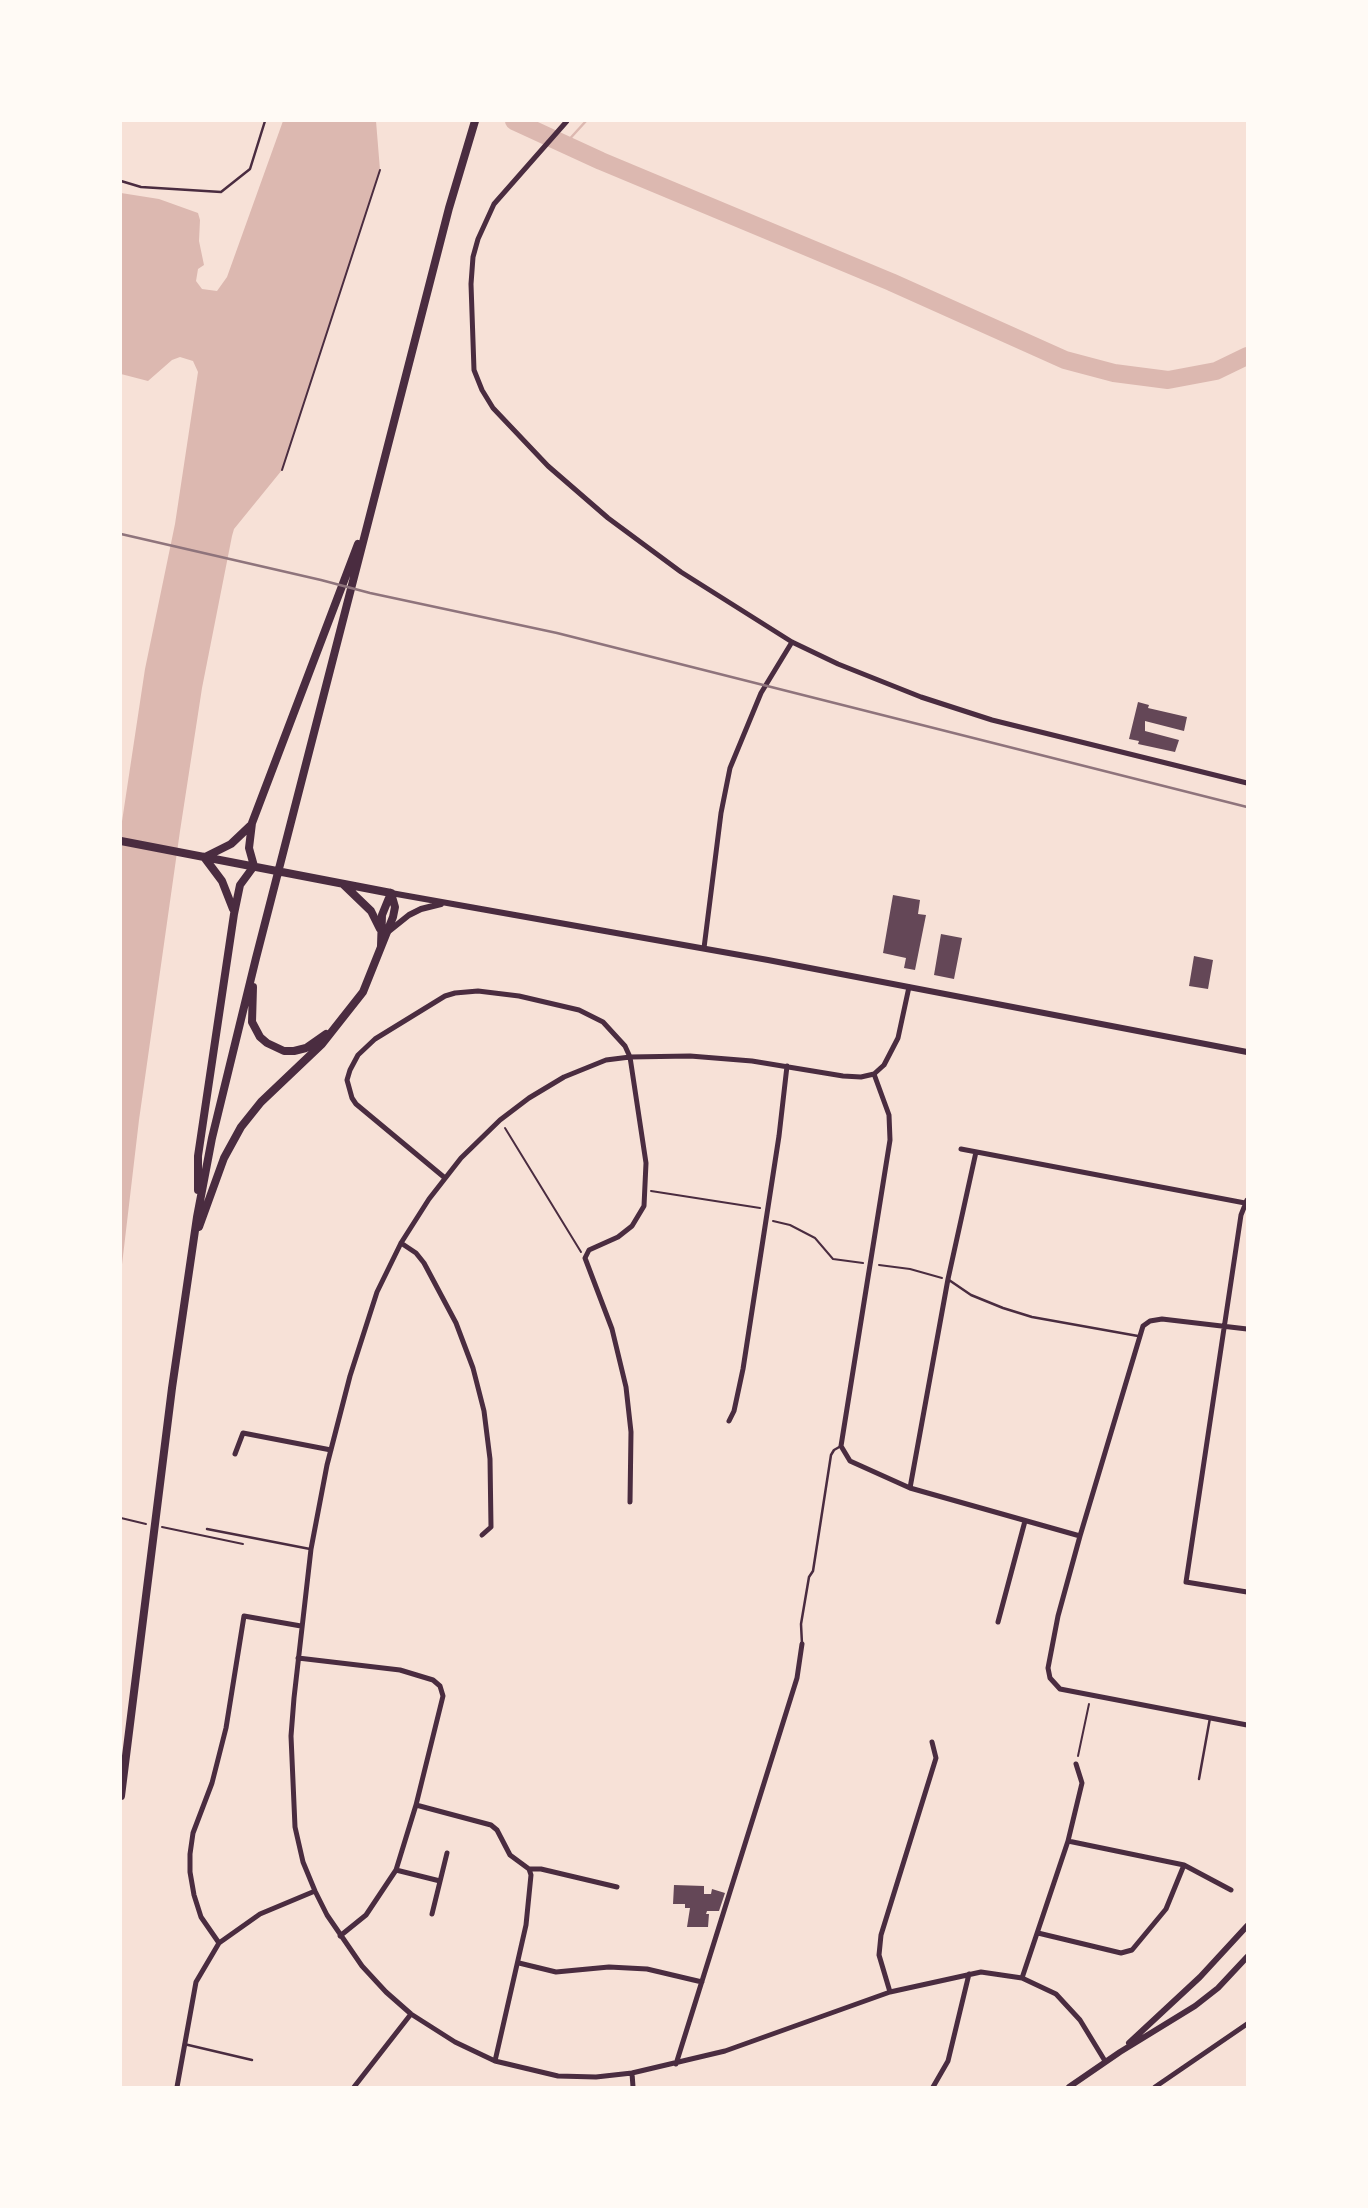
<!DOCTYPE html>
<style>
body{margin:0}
#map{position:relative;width:1368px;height:2208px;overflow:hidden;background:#f7e1d7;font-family:"Exo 2",sans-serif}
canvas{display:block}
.frame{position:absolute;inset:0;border:122px solid #fffaf5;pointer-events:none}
</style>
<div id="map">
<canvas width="1368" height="2208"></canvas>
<div class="frame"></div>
</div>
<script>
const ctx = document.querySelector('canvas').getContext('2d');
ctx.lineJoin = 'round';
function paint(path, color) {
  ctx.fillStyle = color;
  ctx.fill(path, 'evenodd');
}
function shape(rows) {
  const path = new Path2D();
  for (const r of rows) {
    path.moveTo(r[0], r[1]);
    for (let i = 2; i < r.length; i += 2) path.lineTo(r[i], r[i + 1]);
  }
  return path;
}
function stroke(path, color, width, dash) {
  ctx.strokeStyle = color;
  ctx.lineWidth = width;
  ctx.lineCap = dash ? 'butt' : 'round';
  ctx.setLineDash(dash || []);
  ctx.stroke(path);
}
paint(shape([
 [283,121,376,121,380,170,282,470,234,529,232,536,202,688,180,831,139,1120,121,1273,121,828,145,669,175,524,198,372,193,361,180,357,172,360,148,381,121,374,121,193,159,199,198,213,200,220,199,241,204,265,198,269,196,281,202,289,217,291,227,277]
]), '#dcb8b0');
stroke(shape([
 [565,144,586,121]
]), '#dcb8b0', 2.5);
stroke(shape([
 [514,121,601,161,891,282,1065,360,1114,373,1168,380,1216,371,1247,356]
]), '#dcb8b0', 18);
paint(shape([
 [1138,702,1149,705,1148,708,1187,717,1184,731,1145,721,1145,731,1179,740,1175,752,1138,744,1139,741,1129,739],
 [893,895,920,900,918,914,926,915,915,970,904,968,906,958,883,953],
 [941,934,962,938,954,979,934,975],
 [1194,956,1213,960,1208,989,1189,986],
 [674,1885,704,1886,704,1894,711,1894,712,1889,725,1893,719,1911,707,1911,706,1914,709,1914,708,1927,687,1927,690,1908,685,1908,685,1904,673,1904]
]), '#644757');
stroke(shape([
 [282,470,380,170],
 [505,1128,581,1252],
 [651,1191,760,1208],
 [773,1221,790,1225,815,1238,833,1259,863,1263],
 [879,1265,910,1269,942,1278],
 [121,1518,146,1524],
 [162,1527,243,1544],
 [1078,1756,1089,1704]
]), '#4a2c40', 2);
stroke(shape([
 [121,181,141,187,221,192,250,169,265,121],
 [949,1280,971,1295,1003,1308,1032,1317,1138,1336],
 [207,1529,310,1549],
 [802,1644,801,1624,809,1577,813,1571,831,1455,834,1450,841,1446],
 [1199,1779,1210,1718],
 [184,2044,252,2060]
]), '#4a2c40', 2.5);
stroke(shape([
 [567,121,494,204,478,239,473,257,471,284,474,370,482,390,493,408,548,466,608,518,681,572,792,642,838,664,921,697,992,720,1247,783],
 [704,948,721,813,730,768,761,693,792,642],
 [909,987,898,1038,884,1065,874,1074,861,1077,843,1076,752,1061,690,1056,630,1057,606,1060,564,1077,529,1098,500,1120,461,1158,429,1199,401,1243,377,1292,350,1376,327,1465,311,1549,294,1698,291,1736,295,1827,303,1862,315,1891,327,1915,362,1966,386,1992,411,2014,455,2042,495,2061,558,2076,596,2077,632,2073,725,2051,890,1992,981,1972,1022,1978,1056,1994,1080,2020,1105,2061],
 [874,1074,889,1115,890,1140,841,1446,850,1461,910,1488,1080,1536],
 [961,1149,1245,1203],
 [445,1178,356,1104,352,1098,347,1080,350,1070,358,1055,375,1039,445,996,455,993,478,991,519,996,579,1010,603,1022,625,1046,630,1057,646,1163,644,1206,632,1226,618,1237,589,1250,585,1258,612,1329,626,1387,631,1432,630,1502],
 [1247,1200,1241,1215,1186,1582,1247,1592],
 [401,1243,416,1253,424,1263,456,1323,473,1368,484,1411,490,1459,491,1527,482,1535],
 [1247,1329,1162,1319,1150,1321,1143,1326,1080,1536,1058,1616,1048,1668,1050,1678,1060,1689,1247,1725],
 [729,1421,734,1411,743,1369,779,1136,787,1066],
 [235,1454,243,1433,331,1450],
 [910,1488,948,1279,976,1152],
 [998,1622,1025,1521],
 [298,1658,400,1670,433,1680,440,1686,443,1696,416,1805,396,1870,366,1915,340,1936],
 [416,1805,491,1825,497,1830,510,1855,529,1869,531,1875,526,1925,495,2061],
 [1068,1841,1184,1865,1231,1890],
 [529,1869,541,1869,617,1887],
 [396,1870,440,1881],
 [432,1914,447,1853],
 [1038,1933,1121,1953,1132,1950,1166,1909,1184,1865],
 [219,1943,201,1917,194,1895,190,1872,190,1854,193,1833,212,1783,226,1728,244,1616,301,1626],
 [519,1963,556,1972,609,1967,647,1969,702,1982],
 [1022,1978,1068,1841,1082,1783,1076,1764],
 [890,1992,879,1955,881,1935,936,1758,932,1742],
 [676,2064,797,1678,802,1644],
 [632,2073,633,2087],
 [177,2087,196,1982,219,1943,260,1914,315,1891],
 [354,2087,411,2014],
 [933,2087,948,2061,969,1974],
 [1155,2087,1247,2024]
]), '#4a2c40', 5);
stroke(shape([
 [391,893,768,960,1247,1052],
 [389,931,409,915,421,909,441,904],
 [1129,2043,1200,1977,1247,1926],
 [1069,2087,1120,2052,1195,2006,1218,1988,1247,1957]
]), '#4a2c40', 6);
stroke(shape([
 [121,841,391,893],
 [207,856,231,844,250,826],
 [204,857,222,881,233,909],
 [254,866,249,848,252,823,358,544],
 [344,885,371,911,380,929],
 [381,946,382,915,391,893],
 [253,987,252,1022,260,1037,267,1043,284,1051,294,1051,306,1048,326,1034],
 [198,1190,198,1156,234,914,240,885,254,866],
 [199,1227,224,1158,241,1127,261,1102,322,1044,363,992,393,917,395,907,391,893],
 [121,1796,172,1388,197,1217,212,1138,256,958,449,208,475,121]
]), '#4a2c40', 8);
stroke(shape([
 [121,534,321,580,370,593,557,633,1247,807]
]), '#8f747c', 2.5);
</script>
